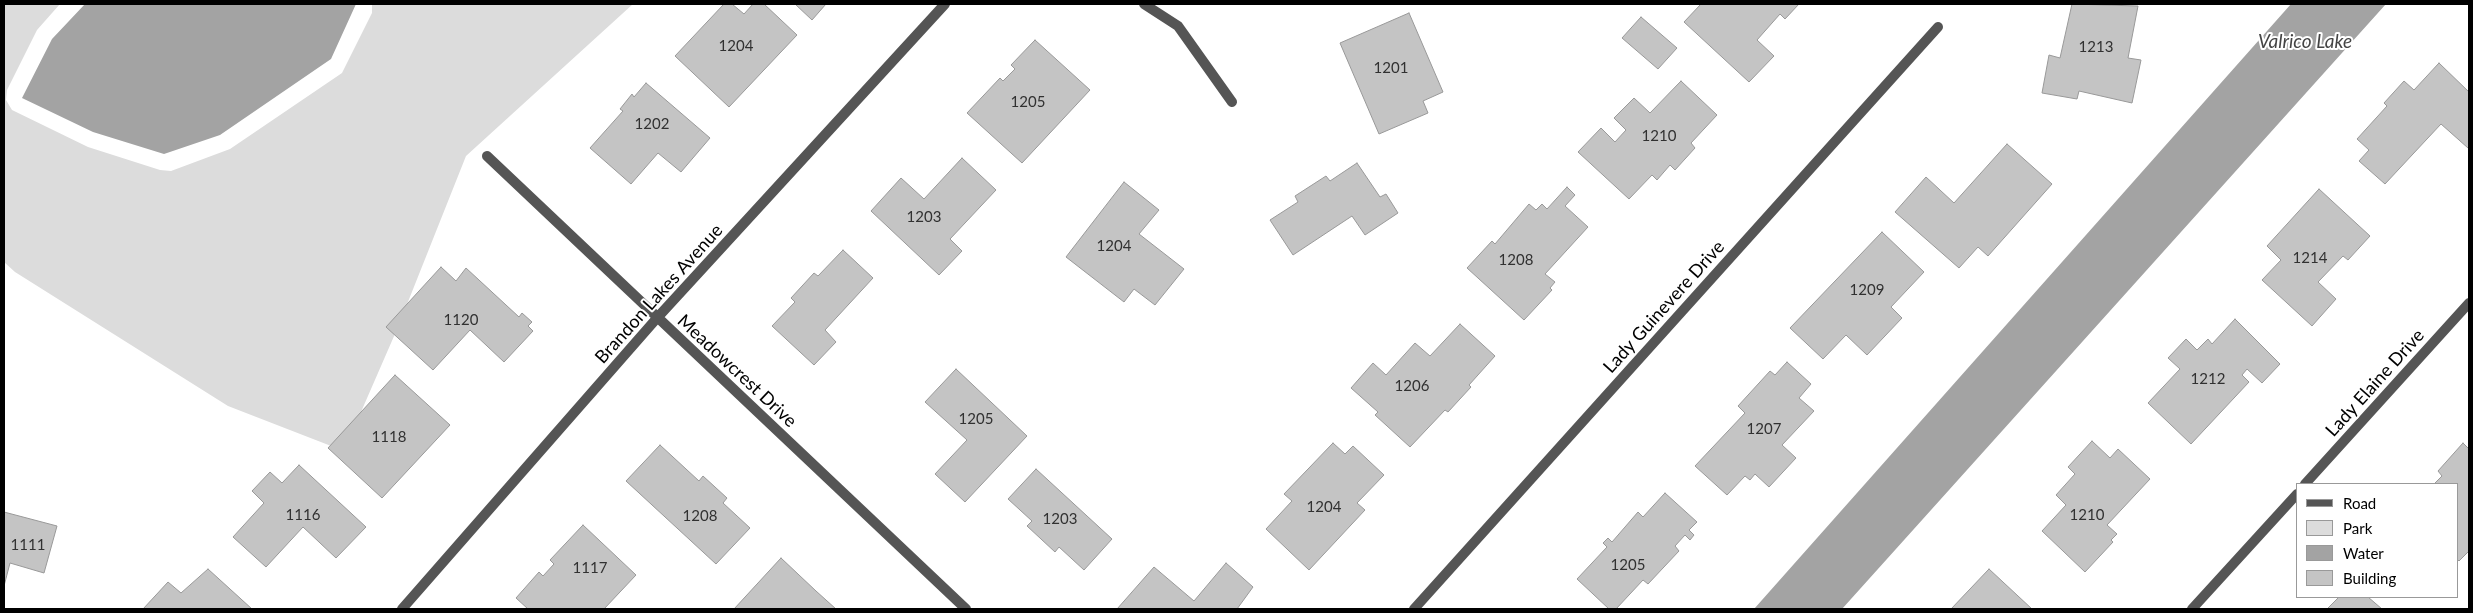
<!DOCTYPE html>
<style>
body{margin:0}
#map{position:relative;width:2473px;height:613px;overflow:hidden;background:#fff;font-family:Lato,sans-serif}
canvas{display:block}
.frame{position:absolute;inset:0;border:5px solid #000;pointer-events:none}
.legend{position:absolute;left:2296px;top:483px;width:162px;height:115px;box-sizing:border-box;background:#fff;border:1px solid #999;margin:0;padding:6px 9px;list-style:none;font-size:15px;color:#000}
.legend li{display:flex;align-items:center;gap:10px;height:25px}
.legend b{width:25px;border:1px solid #999}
</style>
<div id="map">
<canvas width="2473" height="613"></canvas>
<div class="frame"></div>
<ul class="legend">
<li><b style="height:6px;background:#555"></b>Road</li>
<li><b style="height:14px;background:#dcdcdc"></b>Park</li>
<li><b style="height:14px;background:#a3a3a3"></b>Water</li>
<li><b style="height:14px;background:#c4c4c4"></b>Building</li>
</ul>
</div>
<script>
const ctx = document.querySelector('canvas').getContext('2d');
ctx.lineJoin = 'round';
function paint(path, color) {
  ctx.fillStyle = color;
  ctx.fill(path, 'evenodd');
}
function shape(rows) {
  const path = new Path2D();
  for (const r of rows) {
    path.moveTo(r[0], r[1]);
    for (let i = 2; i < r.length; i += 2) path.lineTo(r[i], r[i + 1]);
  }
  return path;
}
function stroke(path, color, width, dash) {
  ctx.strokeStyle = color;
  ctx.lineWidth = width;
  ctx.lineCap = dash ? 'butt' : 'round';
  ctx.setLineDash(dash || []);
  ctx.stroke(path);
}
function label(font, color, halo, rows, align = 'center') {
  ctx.font = font + ' Lato,sans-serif';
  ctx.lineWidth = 4;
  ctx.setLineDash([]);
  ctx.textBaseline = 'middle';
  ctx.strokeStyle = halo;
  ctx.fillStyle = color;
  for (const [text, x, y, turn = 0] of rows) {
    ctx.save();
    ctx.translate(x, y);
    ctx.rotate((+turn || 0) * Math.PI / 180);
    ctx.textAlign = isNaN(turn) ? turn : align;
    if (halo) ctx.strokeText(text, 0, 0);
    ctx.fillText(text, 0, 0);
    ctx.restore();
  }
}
paint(shape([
 [4,4,60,4,37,30,7,90,6,100,12,110,88,147,160,170,171,171,230,149,342,73,372,13,372,4,633,4,466,156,398,327,344,451,228,406,15,272,4,262]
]), '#dcdcdc');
paint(shape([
 [85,4,356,4,331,59,220,135,164,154,93,132,22,98,52,39],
 [2291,4,2386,4,1842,609,1754,609]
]), '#a3a3a3');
const building = shape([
 [724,4,732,4,744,14,753,4,764,4,797,35,729,107,675,56,724,4],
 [795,4,826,4,812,20,795,4],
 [1701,4,1799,4,1785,19,1780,14,1757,40,1774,56,1749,82,1684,22,1701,4],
 [2072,4,2138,6,2128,58,2141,60,2132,103,2079,91,2077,99,2042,93,2049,55,2060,58,2072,4],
 [1409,13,1443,92,1423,101,1428,113,1379,134,1340,43,1409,13],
 [1641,17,1677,48,1658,69,1622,38,1641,17],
 [1035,40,1090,90,1022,163,967,113,1000,78,1003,81,1015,69,1011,65,1035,40],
 [2439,63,2469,92,2469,147,2468,148,2441,124,2385,184,2359,161,2369,150,2357,139,2387,106,2384,103,2404,81,2414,90,2439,63],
 [1681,81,1717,115,1691,143,1695,148,1675,170,1670,165,1657,180,1652,175,1629,199,1578,152,1601,128,1615,142,1626,130,1614,118,1634,98,1650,113,1681,81],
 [646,83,710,138,681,172,658,153,631,184,590,148,623,111,620,109,632,94,634,97,646,83],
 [2007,144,2052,184,1988,256,1978,247,1959,268,1895,212,1926,177,1954,203,2007,144],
 [962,158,996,190,950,239,962,251,939,275,871,211,901,178,924,199,962,158],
 [1357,163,1380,197,1386,194,1398,213,1365,235,1352,216,1293,255,1270,220,1298,202,1295,196,1326,176,1330,181,1357,163],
 [1124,182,1159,210,1139,234,1184,269,1155,305,1134,289,1124,302,1066,257,1124,182],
 [1567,187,1575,195,1565,206,1588,227,1545,274,1555,282,1550,288,1552,290,1524,320,1467,268,1492,241,1495,244,1529,204,1536,210,1542,204,1547,209,1567,187],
 [2319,189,2370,236,2348,260,2343,256,2318,282,2336,299,2312,326,2262,280,2281,260,2267,246,2319,189],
 [1882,232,1924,272,1891,307,1902,318,1867,355,1846,335,1823,359,1790,328,1882,232],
 [843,250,873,278,825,330,836,342,814,365,772,326,795,302,791,298,814,273,818,276,843,250],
 [441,267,456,281,466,268,519,317,522,313,532,322,528,326,533,331,504,362,470,330,433,370,386,327,441,267],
 [2235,319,2280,364,2262,383,2247,369,2242,375,2249,382,2191,444,2148,403,2180,369,2168,358,2186,339,2197,350,2208,339,2212,344,2235,319],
 [1460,324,1495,356,1469,385,1471,387,1448,412,1445,410,1410,447,1375,415,1378,412,1351,388,1373,363,1386,375,1415,343,1430,356,1460,324],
 [1787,362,1811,384,1799,398,1814,411,1782,445,1796,458,1769,487,1755,474,1750,480,1745,476,1727,495,1695,466,1745,413,1738,406,1770,371,1775,375,1787,362],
 [956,369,1027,436,965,502,935,474,967,440,925,402,956,369],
 [395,375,450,425,382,498,328,448,395,375],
 [2092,441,2110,458,2118,449,2150,479,2107,525,2117,534,2111,540,2113,542,2085,572,2042,531,2066,505,2056,495,2075,474,2068,467,2092,441],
 [1333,443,1345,454,1353,446,1384,475,1357,503,1365,510,1309,570,1266,529,1292,501,1284,494,1333,443],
 [2463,443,2469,449,2469,551,2459,561,2457,559,2457,484,2434,484,2442,476,2438,471,2463,443],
 [660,445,699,481,703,476,727,498,723,503,750,528,716,564,626,481,660,445],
 [299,465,366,527,336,558,303,527,266,567,233,537,264,503,252,491,270,472,282,483,299,465],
 [1036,469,1112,539,1084,570,1059,547,1055,552,1027,526,1032,521,1008,499,1036,469],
 [1665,493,1697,522,1689,530,1694,535,1690,540,1685,535,1675,546,1679,551,1648,584,1643,580,1616,609,1609,609,1577,579,1607,547,1603,543,1608,538,1612,542,1638,512,1643,517,1665,493],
 [4,512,57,526,44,573,10,563,4,586,4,512],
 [583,525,636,575,604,609,528,609,516,598,539,572,543,576,554,564,550,560,583,525],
 [781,558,816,591,836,609,734,609,781,558],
 [1226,563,1253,587,1237,609,1117,609,1154,567,1194,601,1226,563],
 [208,569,252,609,143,609,168,582,181,593,208,569],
 [1989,569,2032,609,1951,609,1989,569],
 [2339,597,2368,597,2382,609,2327,609,2339,597]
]);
paint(building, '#c4c4c4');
stroke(building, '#999', 1);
stroke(shape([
 [1144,4,1178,26,1232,102],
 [487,156,966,609],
 [2305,484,2469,303],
 [402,609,657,318,945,4],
 [1414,609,1938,27],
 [2192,609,2297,494]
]), '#555', 10);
label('15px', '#313131', null, [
 ["1204",736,46],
 ["1213",2096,47],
 ["1201",1391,68],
 ["1205",1028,102],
 ["1202",652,124],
 ["1210",1659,136],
 ["1203",924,217],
 ["1204",1114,246],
 ["1214",2310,258],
 ["1208",1516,260],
 ["1209",1867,290],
 ["1120",461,320],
 ["1212",2208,379],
 ["1206",1412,386],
 ["1205",976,419],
 ["1207",1764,429],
 ["1118",389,437],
 ["1204",1324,507],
 ["1116",303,515],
 ["1210",2087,515],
 ["1208",700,516],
 ["1203",1060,519],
 ["1111",28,545],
 ["1205",1628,565],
 ["1117",590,568]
]);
label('18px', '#000', '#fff', [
 ["Brandon Lakes Avenue",659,294,-48],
 ["Lady Guinevere Drive",1664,307,-48],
 ["Meadowcrest Drive",737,371,43],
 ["Lady Elaine Drive",2375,383,-48]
]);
label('italic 19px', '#444', '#fff', [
 ["Valrico Lake",2305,42]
]);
</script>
